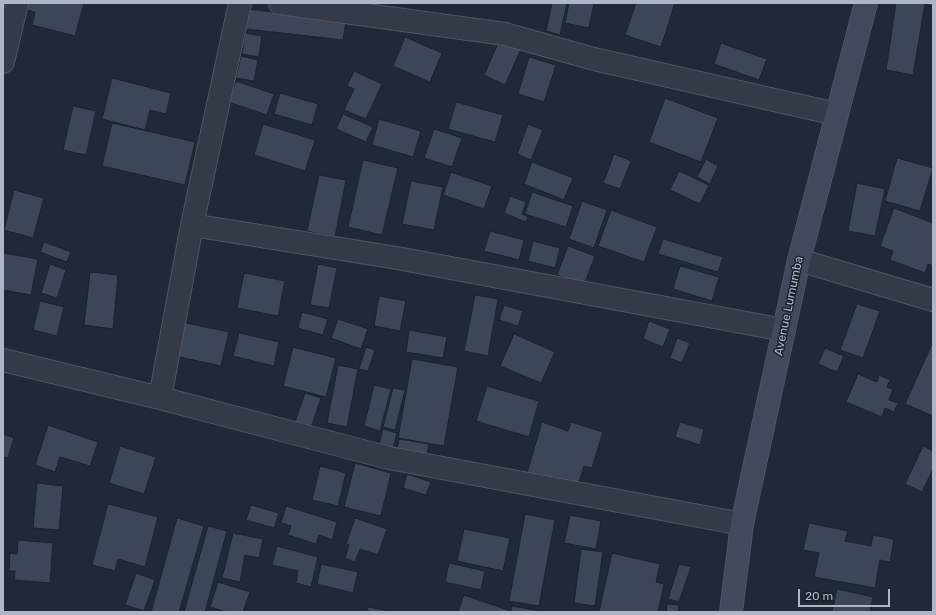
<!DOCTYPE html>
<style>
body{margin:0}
#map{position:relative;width:936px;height:615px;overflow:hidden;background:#212837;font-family:Rubik,sans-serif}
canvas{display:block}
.frame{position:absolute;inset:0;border:4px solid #afb5c4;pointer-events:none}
.scale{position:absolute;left:798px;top:589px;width:92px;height:18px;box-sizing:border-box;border:2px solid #afb5c4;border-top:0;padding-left:5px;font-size:12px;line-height:14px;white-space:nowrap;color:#afb5c4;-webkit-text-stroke:3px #1a202c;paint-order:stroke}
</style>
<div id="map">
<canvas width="936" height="615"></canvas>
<div class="frame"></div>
<div class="scale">20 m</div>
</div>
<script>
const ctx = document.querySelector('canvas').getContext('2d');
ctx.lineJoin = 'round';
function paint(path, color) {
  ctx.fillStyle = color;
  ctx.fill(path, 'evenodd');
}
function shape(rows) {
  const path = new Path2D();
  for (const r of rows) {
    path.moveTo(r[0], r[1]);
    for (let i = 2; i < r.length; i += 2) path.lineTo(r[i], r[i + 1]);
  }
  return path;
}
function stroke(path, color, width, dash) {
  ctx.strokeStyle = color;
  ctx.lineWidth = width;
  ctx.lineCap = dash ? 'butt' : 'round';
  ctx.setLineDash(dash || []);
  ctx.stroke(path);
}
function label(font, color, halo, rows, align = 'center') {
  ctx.font = font + ' Rubik,sans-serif';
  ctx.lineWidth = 3;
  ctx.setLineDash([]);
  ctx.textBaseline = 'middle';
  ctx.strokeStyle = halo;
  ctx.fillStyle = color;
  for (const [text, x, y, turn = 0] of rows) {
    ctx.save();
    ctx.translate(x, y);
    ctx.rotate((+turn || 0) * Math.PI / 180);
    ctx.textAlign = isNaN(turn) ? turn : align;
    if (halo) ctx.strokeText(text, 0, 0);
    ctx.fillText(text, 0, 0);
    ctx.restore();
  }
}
const building = shape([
 [24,3,84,3,75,36,32,25,35,12,22,9,24,3],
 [552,3,567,3,560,35,546,31,552,3],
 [569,3,594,3,589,28,565,23,569,3],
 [636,3,675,3,661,47,625,35,636,3],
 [896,3,933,3,933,6,925,4,913,75,886,70,896,3],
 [248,9,346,21,343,40,246,29,248,9],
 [245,33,262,36,259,57,242,54,245,33],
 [405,37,442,53,430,82,393,66,405,37],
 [500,39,521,49,505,85,484,75,500,39],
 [721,43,767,59,759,80,714,64,721,43],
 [241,56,258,60,254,81,236,78,241,56],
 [529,57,556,65,544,102,518,94,529,57],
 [354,71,382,84,366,119,344,110,354,89,347,86,354,71],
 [112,78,171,93,166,114,150,110,145,130,102,119,112,78],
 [236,81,274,94,267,115,229,102,236,81],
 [280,93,318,104,312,125,274,114,280,93],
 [665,98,718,118,701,162,649,142,665,98],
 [456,102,503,115,495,142,448,129,456,102],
 [73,106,96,111,86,155,63,150,73,106],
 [343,114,373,127,366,142,336,129,343,114],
 [379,119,421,131,413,157,372,145,379,119],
 [112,123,195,142,185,185,102,166,112,123],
 [263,124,315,140,305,171,254,155,263,124],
 [528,124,543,130,531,160,517,154,528,124],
 [434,129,462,138,452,167,424,158,434,129],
 [614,154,631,161,620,189,603,183,614,154],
 [897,158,933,168,920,211,885,201,897,158],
 [706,159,718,166,710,184,697,177,706,159],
 [363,160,398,168,382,235,348,227,363,160],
 [532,162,573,178,564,200,524,184,532,162],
 [679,171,709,185,700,204,670,190,679,171],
 [451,172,492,186,484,209,443,195,451,172],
 [319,175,346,180,335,237,307,231,319,175],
 [411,181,443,187,434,230,402,224,411,181],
 [857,183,885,189,875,236,848,231,857,183],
 [14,190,44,198,33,238,4,230,14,190],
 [532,192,573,206,566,227,525,214,532,192],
 [510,196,526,202,522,214,528,217,526,222,504,213,510,196],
 [582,201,607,210,594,248,569,239,582,201],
 [894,208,933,223,933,266,928,264,925,273,890,260,893,251,880,246,894,208],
 [611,210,657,227,644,262,598,246,611,210],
 [490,231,524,240,519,260,484,251,490,231],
 [663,239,723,257,718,272,658,254,663,239],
 [533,241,560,248,555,268,528,261,533,241],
 [44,242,71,252,67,262,40,252,44,242],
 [568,246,595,256,584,285,557,275,568,246],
 [3,253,38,259,31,295,3,290,3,253],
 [50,264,66,270,57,298,41,293,50,264],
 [318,264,337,268,329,308,310,305,318,264],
 [680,266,719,277,712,301,673,289,680,266],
 [90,272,118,275,113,329,84,325,90,272],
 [244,273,285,281,278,316,237,308,244,273],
 [475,295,498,299,488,356,464,351,475,295],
 [379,296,406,301,400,331,374,326,379,296],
 [40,301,64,307,57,336,33,330,40,301],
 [857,304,880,311,863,358,840,350,857,304],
 [504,305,523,311,518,326,499,320,504,305],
 [302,312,328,319,323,335,298,328,302,312],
 [338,319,368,329,361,349,331,338,338,319],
 [649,321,670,329,663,347,643,339,649,321],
 [182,322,229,332,221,366,175,356,182,322],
 [409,330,447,337,443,358,406,352,409,330],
 [239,333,279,342,274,366,233,356,239,333],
 [514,334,555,352,541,383,500,366,514,334],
 [677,338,690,343,682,363,670,358,677,338],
 [932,344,933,345,933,416,905,404,932,344],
 [293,347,336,358,326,397,283,386,293,347],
 [366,347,375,350,368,371,359,369,366,347],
 [825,348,844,356,837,372,818,364,825,348],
 [412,359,458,367,444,446,398,438,412,359],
 [338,365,358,369,347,427,327,423,338,365],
 [858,374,877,382,879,375,890,380,887,387,893,389,889,400,898,403,894,412,885,408,882,417,846,402,858,374],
 [374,385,391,389,380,431,364,426,374,385],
 [487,386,539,401,529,437,476,421,487,386],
 [393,388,405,390,395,430,383,427,393,388],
 [305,393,321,398,311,428,295,422,305,393],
 [542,422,568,431,571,422,603,432,592,468,584,466,577,489,527,473,542,422],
 [680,422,704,429,700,445,675,437,680,422],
 [48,425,98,442,90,466,60,457,55,472,35,465,48,425],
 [383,429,397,433,393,448,379,444,383,429],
 [3,434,14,438,8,458,3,457,3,434],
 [399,439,429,444,427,456,397,451,399,439],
 [120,446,156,457,144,494,109,483,120,446],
 [923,446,933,451,933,469,922,492,905,484,923,446],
 [355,463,391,473,381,516,344,507,355,463],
 [320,466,346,473,338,506,312,500,320,466],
 [407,474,431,482,426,495,403,488,407,474],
 [37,483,63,486,59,530,33,528,37,483],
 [108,504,158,517,145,567,118,559,115,571,92,565,108,504],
 [251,505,279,513,274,528,246,520,251,505],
 [286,506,337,522,332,540,319,535,316,544,288,535,291,526,281,523,286,506],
 [525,514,555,520,539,606,509,601,525,514],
 [570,515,601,521,596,549,564,543,570,515],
 [177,518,204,526,179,612,151,612,177,518],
 [355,518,387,529,378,555,360,549,355,562,345,558,349,545,346,544,355,518],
 [809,523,848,531,845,541,871,546,873,535,894,539,890,562,880,560,875,588,814,577,819,553,803,550,809,523],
 [208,526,227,531,205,612,184,612,208,526],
 [464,529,510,538,503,571,457,561,464,529],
 [233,533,263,539,259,558,245,555,240,582,222,578,233,533],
 [18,540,53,543,50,583,14,580,15,571,9,571,10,553,17,554,18,540],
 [277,546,318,557,311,587,296,583,298,571,272,565,277,546],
 [581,549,603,552,595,606,574,603,581,549],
 [612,553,660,564,656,582,664,584,658,612,599,612,612,553],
 [449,563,485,571,481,590,445,582,449,563],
 [321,564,358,572,353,593,317,584,321,564],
 [679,564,691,567,679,602,668,599,679,564],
 [136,573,155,580,144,611,125,605,136,573],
 [218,582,250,592,243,612,227,612,210,607,218,582],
 [837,589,873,597,870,612,832,612,837,589],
 [464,595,508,610,507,612,458,612,464,595],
 [667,604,679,605,678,612,666,612,667,604],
 [512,606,541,611,541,612,511,612,512,606],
 [368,607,394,612,367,612,368,607]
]);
paint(building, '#3d4657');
stroke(building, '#1c222e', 1);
const minor = shape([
 [280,3,505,34,594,59,836,114],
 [3,62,17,3],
 [192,225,397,258,784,330],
 [799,260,933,300],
 [3,360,160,398,389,458,742,524],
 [160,398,192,225,240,3]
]);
const secondary = shape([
 [731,612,742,524,799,260,866,3]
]);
stroke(minor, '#4f5562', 24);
stroke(secondary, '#4f5562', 24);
stroke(minor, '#343a48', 22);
stroke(secondary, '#42495b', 22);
label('12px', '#afb5c4', '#1a202c', [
 ["Avenue Lumumba",789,306,-78]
]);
</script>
